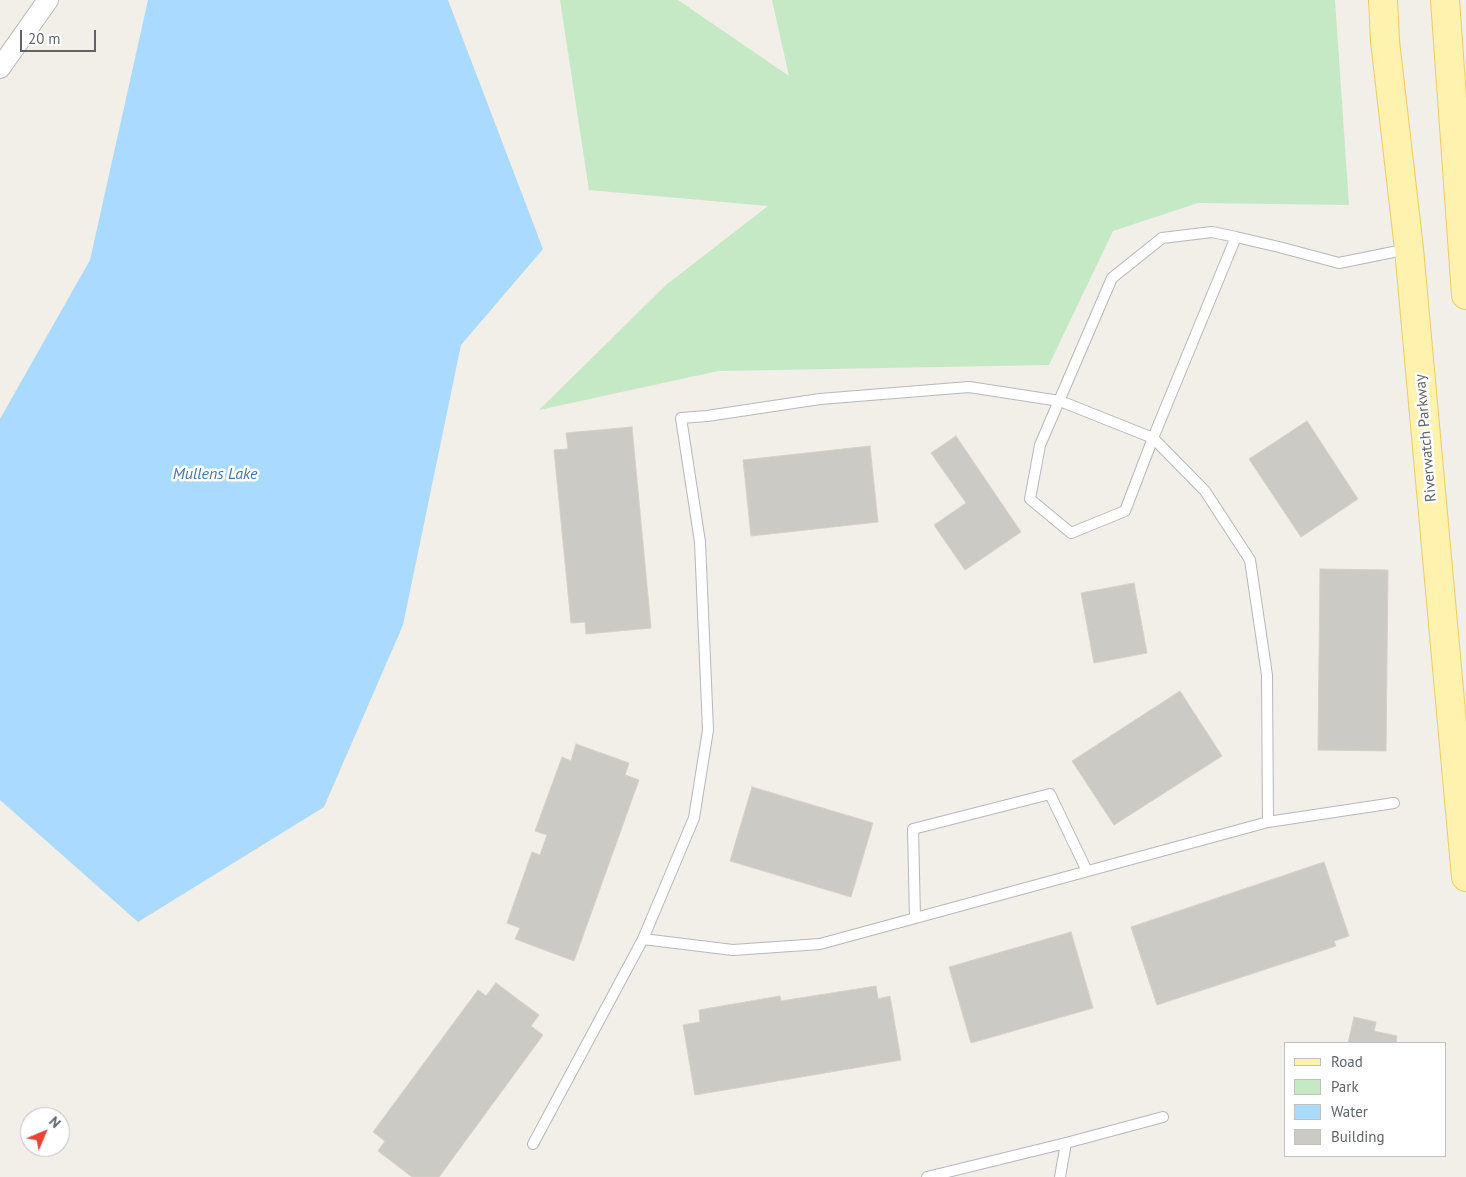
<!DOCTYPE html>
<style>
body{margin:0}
#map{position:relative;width:1466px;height:1177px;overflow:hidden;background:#f1efe8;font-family:"PT Sans",sans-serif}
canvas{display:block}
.legend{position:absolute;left:1284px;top:1042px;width:162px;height:115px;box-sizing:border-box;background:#fff;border:1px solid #bfc1c3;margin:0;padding:6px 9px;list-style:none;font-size:15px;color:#5f6368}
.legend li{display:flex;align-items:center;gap:10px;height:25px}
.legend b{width:25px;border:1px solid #bfc1c3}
.north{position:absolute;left:20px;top:1107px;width:50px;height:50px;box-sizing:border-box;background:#fff;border:1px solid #bfc1c3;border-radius:50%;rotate:45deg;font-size:14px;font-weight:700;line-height:20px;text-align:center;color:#5f6368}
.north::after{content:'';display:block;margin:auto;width:18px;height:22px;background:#ea4335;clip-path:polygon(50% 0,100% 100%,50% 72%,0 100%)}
.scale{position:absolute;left:20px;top:30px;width:76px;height:22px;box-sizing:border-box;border:2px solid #5f6368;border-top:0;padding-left:6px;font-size:15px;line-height:18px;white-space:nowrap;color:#5f6368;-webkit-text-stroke:4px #fff;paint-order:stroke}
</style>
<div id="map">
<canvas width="1466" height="1177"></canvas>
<ul class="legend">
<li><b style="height:6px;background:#fff2af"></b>Road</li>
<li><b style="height:14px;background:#c5e8c5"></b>Park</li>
<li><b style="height:14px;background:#aadaff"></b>Water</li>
<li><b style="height:14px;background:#cccac5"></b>Building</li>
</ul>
<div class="north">N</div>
<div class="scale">20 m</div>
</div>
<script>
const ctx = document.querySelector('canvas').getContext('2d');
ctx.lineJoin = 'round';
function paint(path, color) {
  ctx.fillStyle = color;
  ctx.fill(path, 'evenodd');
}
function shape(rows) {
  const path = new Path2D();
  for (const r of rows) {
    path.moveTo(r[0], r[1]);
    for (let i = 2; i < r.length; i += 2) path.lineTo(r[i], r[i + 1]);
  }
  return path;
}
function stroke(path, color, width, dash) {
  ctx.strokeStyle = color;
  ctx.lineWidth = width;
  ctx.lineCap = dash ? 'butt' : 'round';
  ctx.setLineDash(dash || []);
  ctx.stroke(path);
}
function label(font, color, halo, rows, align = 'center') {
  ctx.font = font + ' "PT Sans",sans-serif';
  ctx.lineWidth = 5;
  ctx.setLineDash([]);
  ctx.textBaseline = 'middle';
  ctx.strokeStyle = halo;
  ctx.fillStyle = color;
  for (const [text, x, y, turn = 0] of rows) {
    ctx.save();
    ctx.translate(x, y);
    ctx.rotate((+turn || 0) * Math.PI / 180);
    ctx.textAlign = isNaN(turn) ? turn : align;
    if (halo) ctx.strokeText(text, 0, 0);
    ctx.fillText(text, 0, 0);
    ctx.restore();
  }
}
paint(shape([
 [560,0,678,0,789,76,772,0,1335,0,1349,205,1198,203,1113,231,1049,365,718,371,539,410,666,285,768,206,589,190]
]), '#c5e8c5');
paint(shape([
 [148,0,448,0,543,249,461,345,403,625,324,807,138,922,0,800,0,419,90,260]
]), '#aadaff');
const building = shape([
 [1307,421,1358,499,1301,537,1249,459,1307,421],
 [632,427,651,628,586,634,585,622,571,623,554,450,568,449,566,433,632,427],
 [956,436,1021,532,965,570,934,525,966,503,931,453,956,436],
 [870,446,878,522,751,536,743,460,870,446],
 [1320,569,1388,570,1386,751,1318,750,1320,569],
 [1134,583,1147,653,1094,663,1081,593,1134,583],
 [1180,691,1222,756,1114,825,1072,761,1180,691],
 [576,744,629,763,625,775,639,780,574,961,515,939,520,928,507,923,532,852,540,855,547,835,535,831,562,757,571,761,576,744],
 [752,787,873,823,851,897,730,861,752,787],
 [1324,862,1349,936,1334,941,1336,946,1157,1005,1131,927,1324,862],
 [1071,932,1093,1008,971,1043,949,967,1071,932],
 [496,983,539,1015,531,1026,543,1035,439,1177,412,1177,378,1151,385,1141,373,1132,478,990,486,996,496,983],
 [876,986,878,999,890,996,901,1060,695,1095,683,1025,700,1022,699,1010,780,996,781,1001,876,986],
 [1354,1017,1376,1022,1374,1031,1397,1036,1396,1043,1348,1043,1354,1017]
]);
paint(building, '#cccac5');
stroke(building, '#d6d1c6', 1);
const service = shape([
 [1236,237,1153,438,1125,511,1071,533,1030,499,1040,445,1112,278,1162,238,1212,232,1236,237,1279,247,1339,263,1408,249],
 [915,918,913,829,1050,794,1087,871],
 [643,939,733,950,820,944,1268,822,1394,803],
 [533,1144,643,939,694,818,708,730,700,542,681,418,707,416,820,399,969,387,1060,401,1153,438,1205,491,1250,560,1267,675,1268,822],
 [927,1177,1066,1143,1163,1117],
 [1060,1177,1066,1143]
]);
const minor = shape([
 [0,68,48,0]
]);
const primary = shape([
 [1383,0,1385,41,1409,249,1466,877],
 [1445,0,1466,295]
]);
stroke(service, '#b5b8bc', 12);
stroke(minor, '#b5b8bc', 22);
stroke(primary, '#f2c960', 30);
stroke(service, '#fff', 10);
stroke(minor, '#fff', 20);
stroke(primary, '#fff2af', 28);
label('15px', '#5f6368', '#fff', [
 ["Riverwatch Parkway",1426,438,-95]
]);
label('italic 16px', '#4174aa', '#fff', [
 ["Mullens Lake",215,474]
]);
</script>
